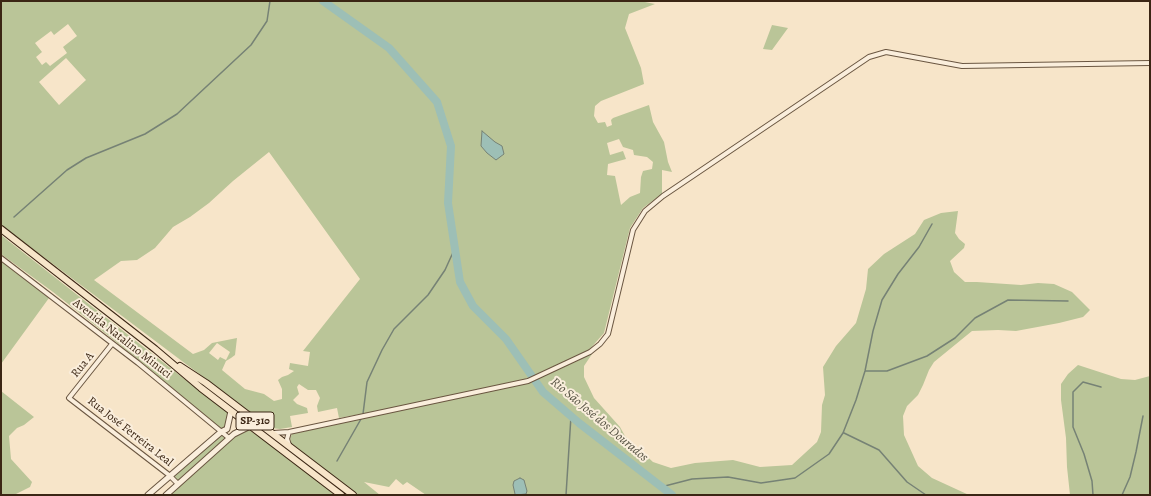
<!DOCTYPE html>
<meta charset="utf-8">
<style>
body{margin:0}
#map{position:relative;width:1151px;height:496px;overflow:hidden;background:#f7e5c9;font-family:Alegreya,serif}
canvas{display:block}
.frame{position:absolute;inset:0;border:2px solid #3b2614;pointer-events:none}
</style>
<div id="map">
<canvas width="1151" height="496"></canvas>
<div class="frame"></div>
</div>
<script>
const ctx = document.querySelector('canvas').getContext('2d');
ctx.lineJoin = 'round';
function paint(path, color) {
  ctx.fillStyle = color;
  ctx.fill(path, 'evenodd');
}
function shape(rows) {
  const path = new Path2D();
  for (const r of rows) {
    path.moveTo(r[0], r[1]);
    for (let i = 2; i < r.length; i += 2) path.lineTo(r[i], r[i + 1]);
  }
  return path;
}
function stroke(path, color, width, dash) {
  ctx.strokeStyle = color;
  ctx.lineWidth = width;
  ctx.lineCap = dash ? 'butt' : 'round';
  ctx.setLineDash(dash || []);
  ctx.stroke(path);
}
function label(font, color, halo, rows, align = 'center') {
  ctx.font = font + ' Alegreya,serif';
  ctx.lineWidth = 4;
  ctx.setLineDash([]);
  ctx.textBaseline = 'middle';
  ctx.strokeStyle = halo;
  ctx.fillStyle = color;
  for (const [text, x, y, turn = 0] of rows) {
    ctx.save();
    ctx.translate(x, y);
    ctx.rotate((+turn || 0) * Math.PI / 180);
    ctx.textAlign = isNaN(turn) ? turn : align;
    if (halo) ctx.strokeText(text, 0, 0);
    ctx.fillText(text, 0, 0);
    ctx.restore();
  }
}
paint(shape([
 [1,1,640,1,655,4,629,14,625,28,641,68,644,84,601,101,595,106,594,116,598,123,605,122,607,127,612,125,611,120,613,118,649,105,653,122,664,142,668,162,672,172,662,170,662,194,643,208,630,228,604,333,589,350,532,377,525,379,383,410,339,418,337,408,318,412,317,406,320,398,316,390,308,390,299,384,297,387,299,394,293,400,297,404,307,408,308,413,290,416,292,427,280,429,271,428,1,225],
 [68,24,77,36,63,47,67,53,50,66,46,62,42,65,36,57,42,52,35,43,51,31,54,35],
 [66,58,86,80,59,105,39,82],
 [619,139,623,147,633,150,634,155,647,157,653,162,652,169,643,171,641,177,640,193,630,197,621,205,615,176,607,175,608,164,626,159,623,151,610,155,607,143],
 [269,152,360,279,303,351,310,352,308,366,290,363,289,369,294,371,288,375,282,377,278,380,282,389,282,399,274,401,264,394,245,389,222,370,226,361,231,358,235,355,237,338,212,343,204,350,193,354,94,280,121,261,137,260,155,248,173,227,190,217,209,203,233,181],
 [217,343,230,352,226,360,220,357,218,360,209,353],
 [772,25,788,28,772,50,763,49],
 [958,211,955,233,959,239,965,244,964,248,950,261,954,272,965,282,977,282,1021,285,1038,283,1054,284,1072,292,1090,310,1083,317,1059,323,1016,331,998,330,972,331,934,362,929,370,923,385,918,395,907,406,903,416,904,435,918,466,932,478,969,495,522,495,526,494,515,494,516,495,426,495,407,482,403,485,396,479,389,487,364,482,380,495,358,495,291,443,290,438,292,434,529,383,592,354,584,366,584,377,594,398,620,427,625,436,653,462,671,468,695,463,733,460,760,467,792,465,817,442,821,432,822,405,825,395,823,367,836,346,856,323,866,289,868,269,884,254,915,234,924,220,941,213],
 [1,235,229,414,225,429,221,430,139,360,53,292,1,254],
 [1,261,49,298,1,364],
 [1078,365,1121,379,1135,380,1150,376,1150,495,1070,495,1067,467,1066,438,1061,400,1061,384,1068,374],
 [207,387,351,495,344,495,207,390],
 [1,391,34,417,24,425,17,428,9,436,11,459,32,482,30,487,14,495,1,495],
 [249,430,269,443,337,495,169,495,231,440,242,432],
 [222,434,226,438,226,439,178,481,176,481,172,475]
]), '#bac598');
const water = shape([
 [482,131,495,142,502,146,504,154,496,160,487,153,481,146,482,131],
 [520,478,524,480,527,491,526,494,516,495,515,494,513,485,514,481,520,478]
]);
paint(water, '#9dbfb6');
stroke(water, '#768275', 1);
stroke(shape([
 [14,217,67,170,86,158,145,134,177,114,251,45,267,21,270,1],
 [865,371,887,371,927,356,955,338,975,318,1008,300,1068,301],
 [363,414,367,382,382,350,394,329,428,295,445,270,455,248],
 [844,433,879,450,907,482,926,495],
 [337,461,361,419],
 [661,487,692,479,728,477,761,483,795,478,829,454,843,433,856,400,865,371,873,331,882,300,898,274,919,247,932,224],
 [566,495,571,416],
 [1093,495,1092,481,1084,454,1073,427,1073,392,1083,382,1101,387],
 [1122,495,1130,477,1136,452,1143,416]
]), '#768275', 1.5);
stroke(shape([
 [323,1,389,48,437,102,451,146,448,203,460,282,473,306,506,339,543,392,579,423,672,495]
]), '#9dbfb6', 8);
const minor = shape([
 [1,258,138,363,229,438],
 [112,344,69,398,169,475,177,483],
 [273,433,289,432,528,381,590,352,600,344,608,334,633,230,645,211,663,196,869,57,886,52,962,66,1150,63],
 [289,445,287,439,289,432]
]);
const tertiary = shape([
 [148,495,221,432,227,429,231,411],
 [166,495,234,434,250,426]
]);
const primary = shape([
 [1,229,155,349,201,388,341,495],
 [180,366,206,383,353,495]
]);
stroke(minor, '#6a5641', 6);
stroke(tertiary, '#6a5641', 7);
stroke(primary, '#3b2614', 8);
stroke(minor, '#faeedc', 4);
stroke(tertiary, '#faeedc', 5);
stroke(primary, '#f7e5c9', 6);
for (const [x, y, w] of [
 [255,421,38]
]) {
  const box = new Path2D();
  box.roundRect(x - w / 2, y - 9, w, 18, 3);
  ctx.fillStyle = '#faeedc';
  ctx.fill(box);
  stroke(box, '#3b2614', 1);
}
label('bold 11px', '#3b2614', null, [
 ["SP-310",255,421]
]);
label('12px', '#3b2614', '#faeedc', [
 ["Avenida Natalino Minuci",122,339,38],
 ["Rua A",83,365,-51],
 ["Rua José Ferreira Leal",130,432,38]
]);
label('italic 13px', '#585445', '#faeedc', [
 ["Rio São José dos Dourados",599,420,40]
]);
</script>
